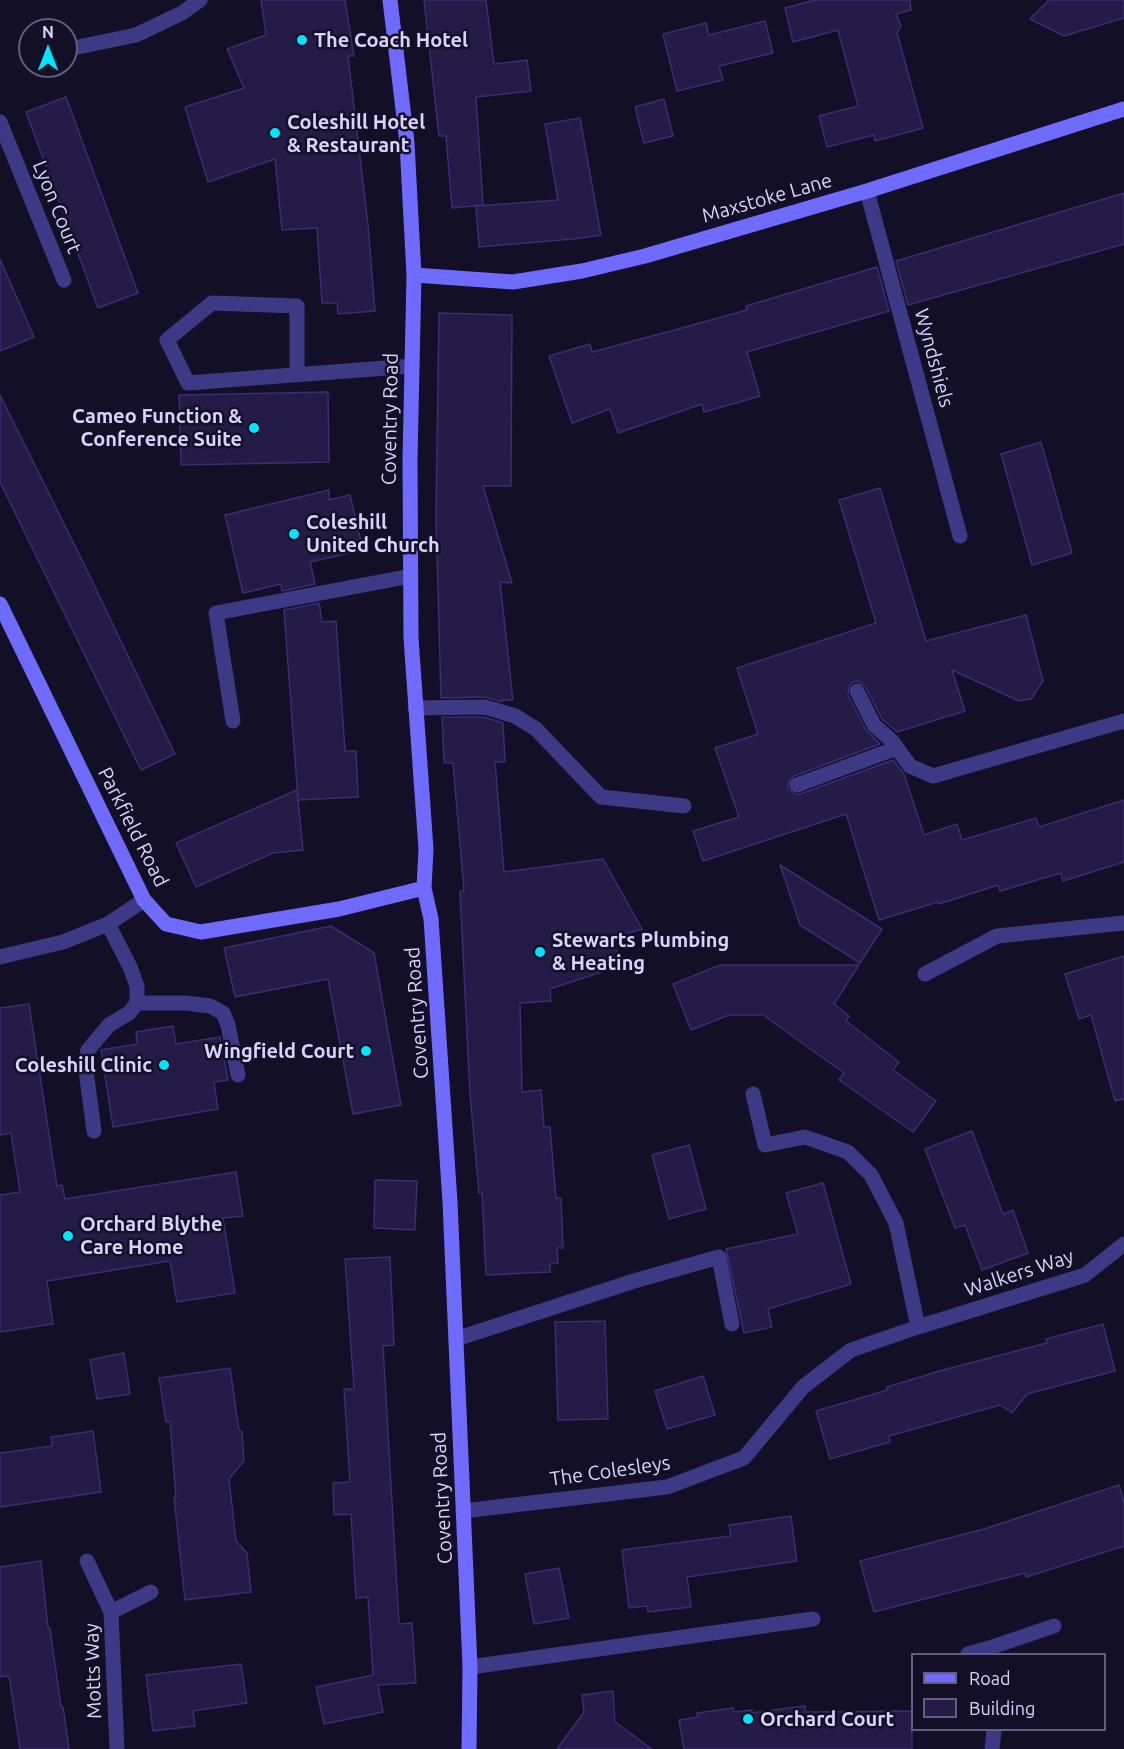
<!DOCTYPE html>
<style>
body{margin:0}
#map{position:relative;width:1124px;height:1749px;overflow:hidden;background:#130f26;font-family:Ubuntu,sans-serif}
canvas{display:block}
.legend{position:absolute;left:911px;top:1653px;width:195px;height:78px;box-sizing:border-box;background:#130f26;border:2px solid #625e7d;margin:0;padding:8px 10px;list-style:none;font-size:18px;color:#d9d4ff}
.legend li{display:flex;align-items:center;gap:12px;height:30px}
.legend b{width:30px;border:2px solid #625e7d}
.north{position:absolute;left:18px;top:18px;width:60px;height:60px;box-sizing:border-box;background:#130f26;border:2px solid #625e7d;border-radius:50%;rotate:0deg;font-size:16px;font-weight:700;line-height:24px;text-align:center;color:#d9d4ff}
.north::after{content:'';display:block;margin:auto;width:21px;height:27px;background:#00e5ff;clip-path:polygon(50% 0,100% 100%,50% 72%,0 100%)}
</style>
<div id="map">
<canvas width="1124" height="1749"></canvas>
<ul class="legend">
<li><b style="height:8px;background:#6f6bff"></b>Road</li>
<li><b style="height:16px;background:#241b47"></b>Building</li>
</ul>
<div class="north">N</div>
</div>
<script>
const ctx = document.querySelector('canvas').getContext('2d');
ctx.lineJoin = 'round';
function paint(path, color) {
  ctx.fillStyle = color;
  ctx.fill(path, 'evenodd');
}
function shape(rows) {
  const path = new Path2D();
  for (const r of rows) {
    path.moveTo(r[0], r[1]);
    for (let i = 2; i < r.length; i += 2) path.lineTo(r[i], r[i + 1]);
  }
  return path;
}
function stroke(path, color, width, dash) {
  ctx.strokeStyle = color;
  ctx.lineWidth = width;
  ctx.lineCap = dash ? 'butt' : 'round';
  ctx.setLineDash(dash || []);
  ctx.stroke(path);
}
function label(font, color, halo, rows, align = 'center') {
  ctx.font = font + ' Ubuntu,sans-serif';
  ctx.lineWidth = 5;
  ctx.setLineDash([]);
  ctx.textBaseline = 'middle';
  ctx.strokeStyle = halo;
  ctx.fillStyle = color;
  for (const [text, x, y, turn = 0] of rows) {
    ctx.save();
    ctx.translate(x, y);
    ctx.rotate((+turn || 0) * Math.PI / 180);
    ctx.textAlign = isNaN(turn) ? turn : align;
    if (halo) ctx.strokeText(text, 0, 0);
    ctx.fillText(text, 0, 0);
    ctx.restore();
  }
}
const building = shape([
 [261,0,345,0,354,56,348,56,368,225,375,311,338,314,337,303,322,303,317,228,282,230,275,159,208,182,185,107,244,88,227,49,266,35,261,0],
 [424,0,486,0,494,64,527,60,531,91,476,97,483,205,452,208,446,136,439,136,424,0],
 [815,0,910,0,911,10,896,14,901,26,897,33,923,128,875,141,874,135,827,147,819,116,858,106,838,30,793,42,785,8,815,0],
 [1049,0,1124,0,1124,18,1064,36,1030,19,1049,0],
 [765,21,773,53,719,66,723,80,677,91,663,34,706,23,709,35,765,21],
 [66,97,138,293,98,308,26,112,66,97],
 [664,99,673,136,644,143,635,107,664,99],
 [580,118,601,235,573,239,479,247,476,206,558,200,545,124,580,118],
 [1124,193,1124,244,908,305,896,261,1124,193],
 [0,259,34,337,0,351,0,259],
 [877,267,889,311,747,352,760,396,704,412,702,404,618,433,610,409,572,423,549,356,590,344,592,352,682,328,747,310,746,306,877,267],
 [439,313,512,315,511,486,483,486,512,583,500,582,513,700,502,700,502,702,485,697,441,698,436,517,439,313],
 [328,392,329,462,181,465,179,395,328,392],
 [0,395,84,564,175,754,141,770,0,482,0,395],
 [1041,442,1072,553,1032,565,1001,454,1041,442],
 [880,488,926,641,1026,615,1043,681,1031,699,1019,701,952,670,965,711,897,732,882,719,865,686,858,681,853,682,849,686,848,695,866,730,880,744,794,776,788,783,788,789,795,794,800,794,893,760,904,774,924,835,957,824,962,840,1036,818,1039,827,1124,800,1124,862,1063,881,1061,873,1000,891,998,885,939,904,938,902,879,920,846,814,703,861,693,831,739,817,715,748,758,734,737,668,876,623,839,500,880,488],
 [329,490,329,500,350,495,363,550,310,562,315,584,282,591,281,584,243,593,225,515,329,490],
 [319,603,322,622,336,621,345,751,356,751,358,797,298,800,284,610,319,603],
 [442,717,484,717,503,723,505,762,495,762,504,872,603,859,642,929,611,938,623,965,550,989,551,1001,520,1003,522,1092,541,1090,544,1127,550,1127,556,1198,561,1198,563,1248,557,1248,558,1263,550,1264,550,1272,486,1275,482,1193,479,1193,470,1094,460,891,464,891,453,763,444,763,442,717],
 [297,790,303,850,273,853,196,887,176,843,297,790],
 [780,865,882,929,860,963,800,925,780,865],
 [331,926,374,953,401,1105,353,1114,328,979,235,997,224,948,331,926],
 [1124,956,1124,1099,1115,1101,1091,1015,1079,1019,1065,974,1124,956],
 [720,965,859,965,834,1004,849,1016,846,1021,899,1062,893,1070,936,1101,913,1132,839,1080,844,1073,763,1015,729,1015,691,1030,673,984,720,965],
 [29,1004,57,1186,62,1185,65,1199,236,1172,243,1216,223,1218,235,1293,177,1302,170,1261,47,1281,53,1324,0,1332,0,1195,20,1192,11,1133,0,1135,0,1008,29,1004],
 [173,1026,176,1044,220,1037,228,1080,214,1082,218,1109,113,1127,101,1050,137,1044,136,1032,173,1026],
 [972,1131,1003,1214,1013,1210,1028,1253,982,1270,965,1225,955,1228,925,1149,972,1131],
 [689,1145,706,1209,669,1219,652,1155,689,1145],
 [375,1180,417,1181,415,1230,374,1228,375,1180],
 [823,1183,851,1284,768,1309,772,1327,744,1333,726,1249,798,1234,786,1193,823,1183],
 [390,1257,394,1345,383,1346,399,1624,412,1623,416,1683,378,1685,383,1712,324,1724,316,1687,373,1675,368,1597,356,1598,351,1514,334,1515,333,1483,350,1482,344,1389,354,1389,345,1259,390,1257],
 [605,1321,608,1419,558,1420,555,1322,605,1321],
 [1103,1324,1115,1371,1027,1394,1012,1413,1000,1405,889,1436,890,1442,830,1459,816,1411,888,1390,887,1387,943,1370,1047,1343,1046,1339,1103,1324],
 [124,1353,130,1394,97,1399,90,1360,124,1353],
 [230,1368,239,1430,242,1432,244,1461,229,1479,236,1541,247,1553,251,1592,185,1600,174,1498,176,1498,170,1421,166,1422,159,1378,230,1368],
 [703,1376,715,1415,667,1429,655,1391,703,1376],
 [93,1431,101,1492,0,1507,0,1453,52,1446,51,1437,93,1431],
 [1119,1485,1124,1503,1124,1546,1026,1577,1025,1573,874,1612,860,1561,984,1529,1119,1485],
 [791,1516,797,1561,687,1577,691,1607,648,1612,647,1606,629,1608,622,1550,731,1536,729,1525,791,1516],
 [41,1561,48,1628,50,1628,61,1707,63,1707,69,1749,20,1749,9,1676,0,1677,0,1567,41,1561],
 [559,1568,569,1618,534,1624,525,1574,559,1568],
 [241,1664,247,1703,193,1711,195,1726,153,1731,146,1675,241,1664],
 [613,1691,615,1722,652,1749,557,1749,584,1712,582,1695,613,1691],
 [805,1706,806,1712,912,1711,912,1749,684,1749,679,1720,698,1717,697,1713,733,1708,734,1712,752,1710,751,1713,805,1706]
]);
paint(building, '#241b47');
stroke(building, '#3b2d73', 1.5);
stroke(shape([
 [78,47,136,35,182,13,200,0],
 [297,375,297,306,212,303,167,340,188,383,412,366],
 [857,691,874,725,892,741,910,766,933,776,1124,721],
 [415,708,485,707,515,716,536,729,601,797,684,806],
 [233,721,216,613,411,576],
 [797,785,897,748],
 [137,1003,186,1003,210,1006,223,1013,228,1025,238,1075],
 [94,1131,85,1063,88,1050,109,1025,129,1013,137,1003,137,986,130,967,108,924],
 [456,1339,634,1281,719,1257,732,1324],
 [470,1667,813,1619]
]), '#3d3a85', 15);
stroke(shape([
 [0,122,64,280],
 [867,191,960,536],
 [0,957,63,942,108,924,144,900],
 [925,974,997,936,1124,923],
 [918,1327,1085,1275,1124,1244],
 [463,1511,667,1487,744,1458,803,1387,851,1350,918,1327,896,1223,871,1175,848,1152,805,1137,765,1145,753,1094],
 [87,1561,111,1612,117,1749],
 [111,1612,151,1592],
 [968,1654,989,1648],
 [990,1654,989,1648,1054,1626],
 [992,1749,994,1730]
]), '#3d3a85', 15);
stroke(shape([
 [390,0,407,143,414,275,410,459,411,638,426,849,424,888,431,919,450,1202,470,1667,469,1749],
 [414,275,513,282,582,271,645,256,867,191,1124,109],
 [0,604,144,900,166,924,201,932,339,909,424,888]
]), '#6f6bff', 15);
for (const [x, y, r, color] of [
 [302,40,6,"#00e5ff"],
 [275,133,6,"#00e5ff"],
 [254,428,6,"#00e5ff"],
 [294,534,6,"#00e5ff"],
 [540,952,6,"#00e5ff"],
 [366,1051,6,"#00e5ff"],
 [164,1065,6,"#00e5ff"],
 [68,1236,6,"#00e5ff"],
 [748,1719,6,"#00e5ff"]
]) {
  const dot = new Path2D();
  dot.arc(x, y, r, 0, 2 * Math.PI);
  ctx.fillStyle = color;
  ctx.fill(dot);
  stroke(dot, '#130f26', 2);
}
label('bold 20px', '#d9d4ff', '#130f26', [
 ["The Coach Hotel",314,40],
 ["Coleshill Hotel",287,122],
 ["& Restaurant",287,145],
 ["Cameo Function &",242,416,"right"],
 ["Conference Suite",242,439,"right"],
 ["Coleshill",306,522],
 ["United Church",306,545],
 ["Stewarts Plumbing",552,940],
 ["& Heating",552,963],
 ["Wingfield Court",354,1051,"right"],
 ["Coleshill Clinic",152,1065,"right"],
 ["Orchard Blythe",80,1224],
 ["Care Home",80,1247],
 ["Orchard Court",760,1719]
], 'left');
label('20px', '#d9d4ff', '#130f26', [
 ["Maxstoke Lane",767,198,-16],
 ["Lyon Court",57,207,68],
 ["Wyndshiels",934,358,75],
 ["Coventry Road",390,419,-89],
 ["Parkfield Road",133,827,63],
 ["Coventry Road",417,1013,-94],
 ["Walkers Way",1019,1273,-18],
 ["The Colesleys",610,1471,-8],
 ["Coventry Road",442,1498,-93],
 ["Motts Way",93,1671,-92]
]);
</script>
